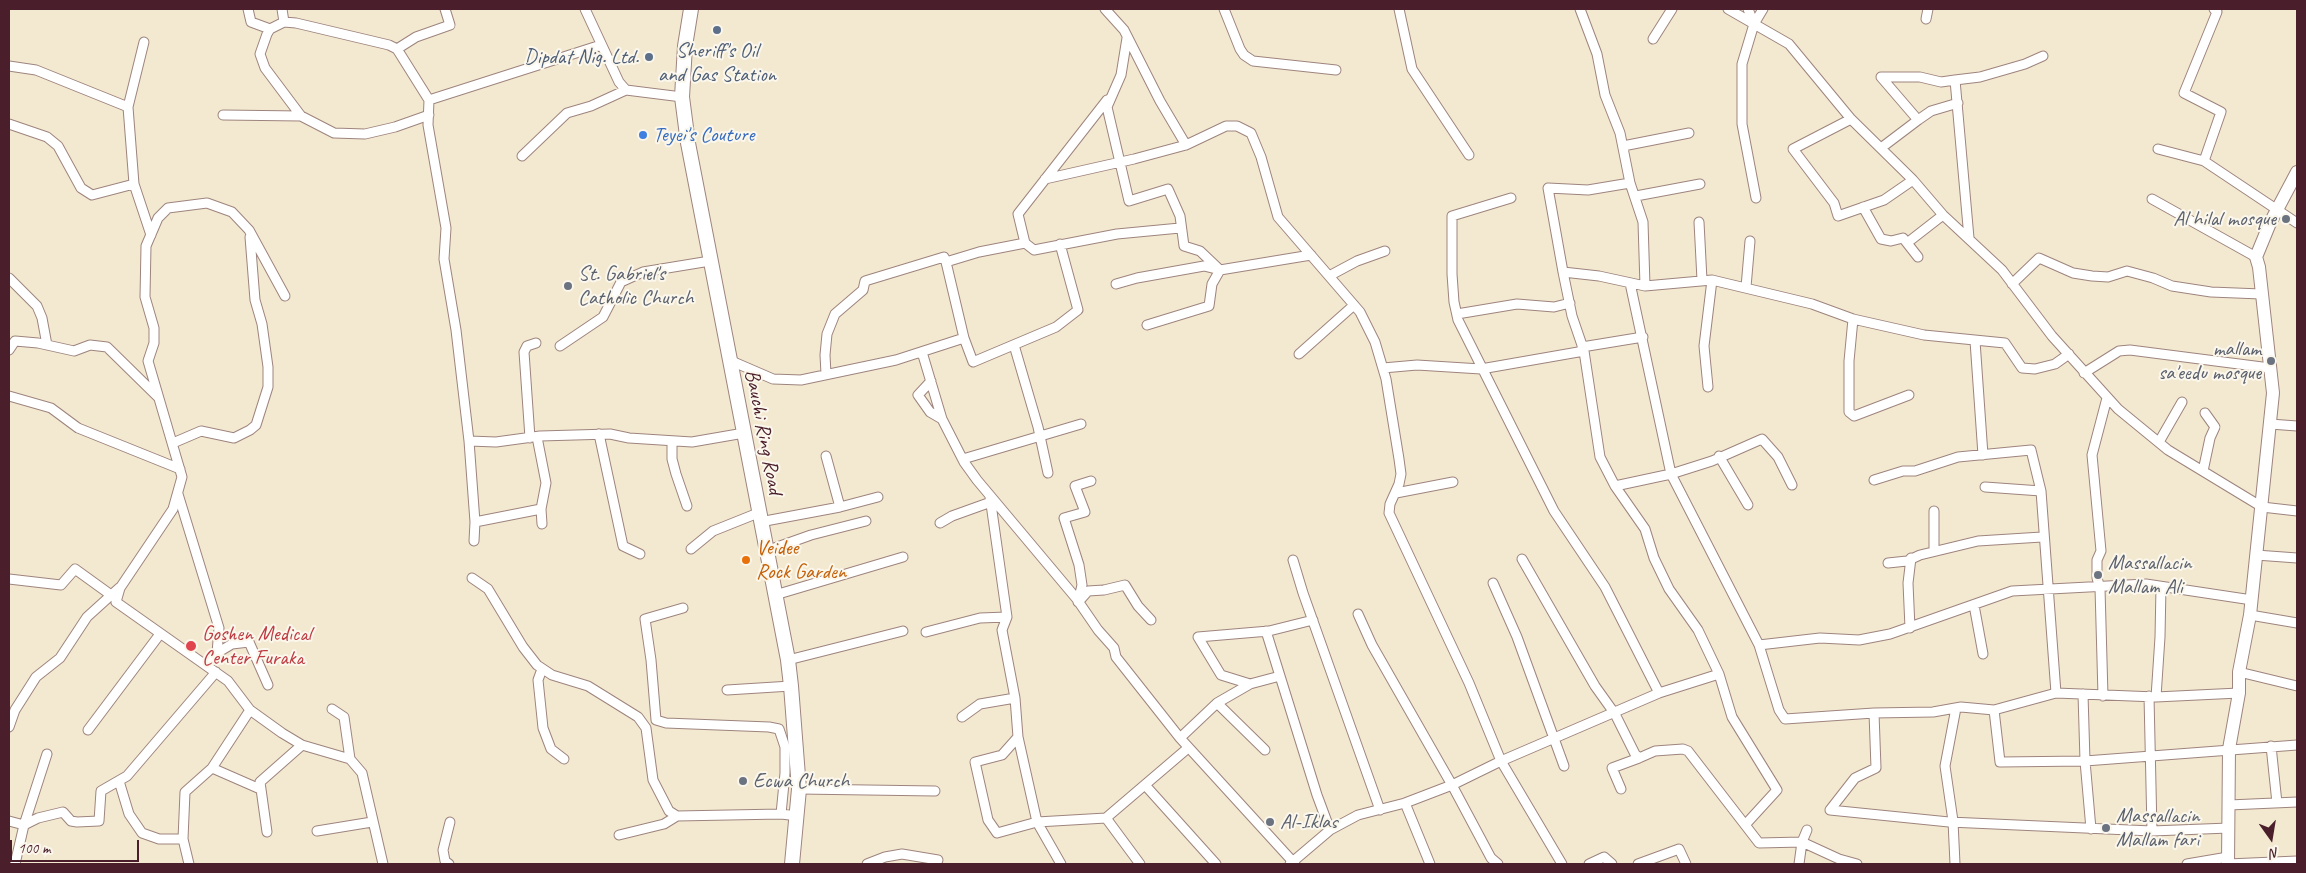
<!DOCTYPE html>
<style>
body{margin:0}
#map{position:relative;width:2306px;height:873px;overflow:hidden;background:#f3e9d0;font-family:Caveat,sans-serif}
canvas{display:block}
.frame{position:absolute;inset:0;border:10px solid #4a1f2b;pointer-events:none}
.north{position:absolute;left:2246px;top:813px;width:50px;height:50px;-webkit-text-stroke:4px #fbf7ec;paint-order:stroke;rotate:167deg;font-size:14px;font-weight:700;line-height:20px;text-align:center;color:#4a1f2b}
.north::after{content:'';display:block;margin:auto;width:18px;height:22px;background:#4a1f2b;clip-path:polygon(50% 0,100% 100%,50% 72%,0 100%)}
.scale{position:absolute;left:10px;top:840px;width:129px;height:22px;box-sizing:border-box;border:2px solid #4a1f2b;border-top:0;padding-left:6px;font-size:15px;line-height:18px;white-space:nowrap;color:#4a1f2b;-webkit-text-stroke:4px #fbf7ec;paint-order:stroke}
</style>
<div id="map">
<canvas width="2306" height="873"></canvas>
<div class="frame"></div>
<div class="north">N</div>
<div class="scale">100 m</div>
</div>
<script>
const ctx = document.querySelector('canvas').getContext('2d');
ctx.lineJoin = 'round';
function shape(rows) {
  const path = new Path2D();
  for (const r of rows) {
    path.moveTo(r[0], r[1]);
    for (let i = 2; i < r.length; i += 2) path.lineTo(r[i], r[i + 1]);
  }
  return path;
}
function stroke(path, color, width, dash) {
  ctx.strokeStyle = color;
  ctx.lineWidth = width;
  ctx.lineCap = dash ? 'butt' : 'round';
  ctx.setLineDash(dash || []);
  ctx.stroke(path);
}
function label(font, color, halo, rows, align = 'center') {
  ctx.font = font + ' Caveat,sans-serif';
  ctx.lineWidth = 4;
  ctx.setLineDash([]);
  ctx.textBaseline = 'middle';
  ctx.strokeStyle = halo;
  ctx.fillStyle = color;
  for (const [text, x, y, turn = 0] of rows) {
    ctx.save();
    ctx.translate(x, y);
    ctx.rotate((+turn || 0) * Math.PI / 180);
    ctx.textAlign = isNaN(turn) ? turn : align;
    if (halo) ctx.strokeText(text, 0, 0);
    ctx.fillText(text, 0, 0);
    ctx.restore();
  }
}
const street = shape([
 [248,9,251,22,270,29,284,22,296,23,389,45,397,49,429,100,428,125,446,228,444,259,456,330,469,441,475,522,474,541],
 [282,9,284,22],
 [585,9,619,82,626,90,682,97],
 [1105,9,1124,30,1160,101,1186,145,1226,126,1237,126,1251,133,1261,157,1278,217,1360,312,1375,342,1386,379,1399,459,1401,474,1399,484,1390,504,1389,513,1469,683,1501,761,1562,864],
 [1224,9,1240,49,1244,55,1253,61,1336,70],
 [1399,9,1412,69,1469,155],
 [1580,9,1597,54,1605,95,1620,133,1630,183,1643,222,1645,286],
 [1728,9,1789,44,1851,119,1913,180,1943,215,2002,270,2052,336,2118,409,2168,450,2262,507,2297,511],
 [1748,9,1754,24],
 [1926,19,1928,9],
 [270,29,267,34,260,54,265,68,301,116],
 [1127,38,1121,75,1107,107,1129,201,1168,189,1180,216,1184,246,1200,251,1220,270,1311,255],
 [1653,39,1672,9],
 [397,49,416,37,450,25,445,9],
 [9,66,36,70,128,107],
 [1881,77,1918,120,1881,148],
 [1881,77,1920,77,1941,82,1955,80],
 [429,100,601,45],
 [1107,100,1018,214,1025,243,1034,250,1117,234,1180,228],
 [223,115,301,116,334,133,365,134,395,127,429,115],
 [1851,119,1793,149,1834,203,1838,216,1884,200,1913,180],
 [1918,120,1931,111,1958,103],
 [9,124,47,137,58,146,81,188,92,195,134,184,151,235],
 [1623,146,1689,133],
 [2158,149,2204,161,2297,223],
 [522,156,567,113,591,106,626,90],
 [2204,161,2221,112,2184,93,2217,12,2214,9],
 [1045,179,1134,159,1186,145],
 [1630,183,1588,190,1548,188,1563,272,1572,316,1584,351,1600,457,1615,486,1645,529,1654,558,1669,589,1698,630,1719,674,1732,717,1777,790,1745,825],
 [134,184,128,107,144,42],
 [1636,196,1700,184],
 [1511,198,1452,216,1452,274,1454,302,1458,320,1554,511,1605,587,1659,693],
 [1756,198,1742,124,1742,64,1754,24,1763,9],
 [2152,199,2256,257],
 [1863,207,1881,239,1891,241,1903,238,1907,243],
 [1699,222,1702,280],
 [1969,238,1955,80,1980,77,2025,64,2043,56],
 [1918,257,1907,243,1943,215],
 [1563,272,1599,276,1645,286,1712,280,1812,304,1853,319,1924,335,2005,343,2022,368,2035,369,2055,364,2069,354],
 [1329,276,1357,261,1385,251],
 [9,278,37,306,42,318,47,345],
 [1630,283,1671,474,1759,645,1779,710,1785,719,1874,713,1933,712,1961,707,1994,710,2056,693,2156,697,2239,693],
 [1116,284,1137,278,1204,266,1220,270,1212,284,1209,306,1147,325],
 [2012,284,2039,258,2073,273,2092,276,2108,277,2127,271,2153,278,2172,286,2211,292,2261,294],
 [1746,287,1750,241],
 [285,296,249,230,232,212,207,203,168,208,158,218,146,246,145,297,154,328,154,343,148,361,182,477,173,509,120,588,116,602,228,681,250,710,282,733,302,745,350,759,362,773,383,864],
 [1457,314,1517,304,1554,307,1570,303],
 [1853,319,1849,361,1849,412,1854,416,1909,395],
 [964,338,973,362,1056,327,1078,310,1060,244],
 [1975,341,1983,455],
 [1014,345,1038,427,1048,473],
 [560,346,603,317,621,282,643,272,710,261],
 [1582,347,1643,337],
 [9,350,15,341,38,343,74,351,90,345,107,347,158,397],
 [922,352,942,419],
 [1299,354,1354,305],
 [729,360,773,379,801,380,896,360,964,338,946,262,979,252,1025,243],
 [1383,368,1417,365,1481,369,1584,351],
 [2084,373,2119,351,2130,350,2270,368],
 [826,374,825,355,827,334,835,314,863,290,865,281,944,257,946,262],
 [931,381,918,395,930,412,942,419,964,462,977,480,1076,598,1098,630,1114,648,1116,657,1180,738,1295,864],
 [1708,387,1704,346,1712,280],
 [9,396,51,408,78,428,180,469],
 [2270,424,2297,426],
 [599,434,623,546,640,554],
 [537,437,546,483,541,509,542,524],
 [530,438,524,352,527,346,536,343],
 [469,441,496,442,540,436,610,434,629,438,692,442,744,433],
 [672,442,672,459,676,474,687,506],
 [2159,442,2182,402],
 [173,443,201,431,234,438,250,430,256,425,268,387,268,367,262,324,255,300,250,237],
 [826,456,840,507],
 [1719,456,1748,505],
 [963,459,1081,424],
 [2203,471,2210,438,2215,427,2205,413],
 [1874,480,1903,471,1915,471,1958,457,2031,450,2041,491,2056,693],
 [1615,486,1671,474,1712,461,1762,439,1778,457,1792,485],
 [1985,487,2041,491],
 [1396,493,1453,482],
 [178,494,219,628,217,653,207,666],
 [990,497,1007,617,1002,630,1015,698,1018,737,1037,822,1106,818,1188,748],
 [1934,511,1934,551],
 [475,522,541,509],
 [760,522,840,507,878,497],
 [940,523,952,516,991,502],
 [691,549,713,531,758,513],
 [766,551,811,535,866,521],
 [2256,555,2297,558],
 [1522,559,1595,686,1615,714,1635,754,1639,758,1655,751,1683,749,1688,751,1759,843,1802,842,1839,859,1857,864],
 [1293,560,1303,593,1380,810],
 [1888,563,1907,561,1920,555,1978,541,2042,537],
 [472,578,488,589,523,647,537,665,552,675,588,686,638,717,646,728,653,780,669,811,677,816,781,814,798,816],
 [9,579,61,585,75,569,111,595],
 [1493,583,1517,637,1564,766],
 [775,595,903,557],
 [1080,600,1088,591,1104,590,1125,585,1138,606,1151,620],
 [1078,602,1082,585,1079,565,1064,518,1085,512,1075,486,1091,481],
 [1974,605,1983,654],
 [683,608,645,619,651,660,656,720,666,723,769,727,779,729,785,747,785,773,781,814],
 [1358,614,1372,645,1452,785,1491,858,1498,864],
 [2250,615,2297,623],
 [1910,628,1908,583,1911,558],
 [1266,631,1317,795,1330,830],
 [926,632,980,618,1007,617],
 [1759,645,1820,638,1859,640,1890,634,2012,591,2146,584,2252,600],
 [217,653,232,644,249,642,268,685],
 [788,660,903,631],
 [542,669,538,680,543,728,551,749,564,759],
 [2239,672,2297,686],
 [1250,684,1221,675,1198,637,1269,631,1313,620],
 [727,690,791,686],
 [2083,694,2085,761,2091,829],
 [2103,696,2100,588,2097,578,2097,560,2101,551,2092,455,2107,398],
 [2149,696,2152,831],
 [2156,697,2160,637,2161,587],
 [1217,703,1250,684,1280,676],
 [332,709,344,717,350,759],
 [1994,710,2000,762,2085,761,2297,745],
 [962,717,980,704,1015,698],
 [9,727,15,710,36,677,60,658,87,617,119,588],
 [88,730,160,634],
 [1018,737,1002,755,975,762,988,820,997,833,1037,822,1061,864],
 [1180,738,1217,703,1265,750],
 [2271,746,2277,803],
 [212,768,260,789],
 [119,781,129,814,142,833,159,839,183,839,189,864],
 [1145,785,1216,864],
 [799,789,935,791],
 [1621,789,1612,768,1639,758],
 [1405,803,1430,864],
 [2229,805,2297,802],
 [1830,810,1949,822,2152,831,2229,828],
 [1830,810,1855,778,1876,768,1874,713],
 [1106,818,1140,864],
 [9,821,24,825,47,754],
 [317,831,372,822],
 [267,832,260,782,302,745],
 [619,835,664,824,677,816],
 [183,839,185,792,212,768,250,710],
 [15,864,24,825,38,818,63,812,71,821,77,822,99,821,101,791,127,776,216,672],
 [449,864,445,861,443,850,450,822],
 [867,864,885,857,902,854,938,860],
 [1290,864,1330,830,1358,815,1405,803,1452,785,1501,761,1659,693,1719,674],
 [1589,864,1604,857,1612,864],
 [1638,864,1679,849,1686,864],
 [1799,864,1802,842,1807,830],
 [1955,864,1953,821,1945,766,1956,708],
 [2187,864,2228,857],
 [2228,864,2297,861]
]);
const secondary = shape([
 [2228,864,2229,749,2239,693,2239,672,2250,615,2273,393,2259,267,2256,257,2270,223,2297,172]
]);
const primary = shape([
 [691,9,685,46,682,97,688,143,788,660,791,686,799,789,792,864]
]);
stroke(street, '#9e847e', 11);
stroke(secondary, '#9e847e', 14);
stroke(primary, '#9e847e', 16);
stroke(street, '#fff', 9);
stroke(secondary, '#fff', 12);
stroke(primary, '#fff', 14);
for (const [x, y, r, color] of [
 [717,30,5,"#5c6f8a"],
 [649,57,5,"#5c6f8a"],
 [643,135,5,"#3f7fe0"],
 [2286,219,5,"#6b7280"],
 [568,286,5,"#6b7280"],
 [2271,361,5,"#6b7280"],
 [746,560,5,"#e8710a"],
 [2098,575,5,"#6b7280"],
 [191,646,6,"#e0444e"],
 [743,781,5,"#6b7280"],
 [1270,822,5,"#6b7280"],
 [2106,828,5,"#6b7280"]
]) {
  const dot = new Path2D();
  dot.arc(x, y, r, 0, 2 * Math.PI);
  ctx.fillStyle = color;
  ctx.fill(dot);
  stroke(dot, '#fbf7ec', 2);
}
label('21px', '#4e5e75', '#fbf7ec', [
 ["Sheriff's Oil",717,51],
 ["and Gas Station",717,75],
 ["Dipdat Nig. Ltd.",639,57,"right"]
]);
label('21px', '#366cbe', '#fbf7ec', [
 ["Teyei's Couture",653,135]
], 'left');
label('21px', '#5b616d', '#fbf7ec', [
 ["Al hilal mosque",2276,219,"right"],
 ["St. Gabriel's",578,274],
 ["Catholic Church",578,298],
 ["mallam",2261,349,"right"],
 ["sa'eedu mosque",2261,373,"right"],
 ["Massallacin",2108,563],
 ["Mallam Ali",2108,587],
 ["Ecwa Church",753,781],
 ["Massallacin",2116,816],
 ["Mallam fari",2116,840],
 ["Al-Iklas",1280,822]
], 'left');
label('21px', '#4a1f2b', '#fbf7ec', [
 ["Bauchi Ring Road",763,432,79]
]);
label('21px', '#c56008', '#fbf7ec', [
 ["Veidee",756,548],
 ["Rock Garden",756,572]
], 'left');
label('21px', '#be3a42', '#fbf7ec', [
 ["Goshen Medical",202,634],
 ["Center Furaka",202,658]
], 'left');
</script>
